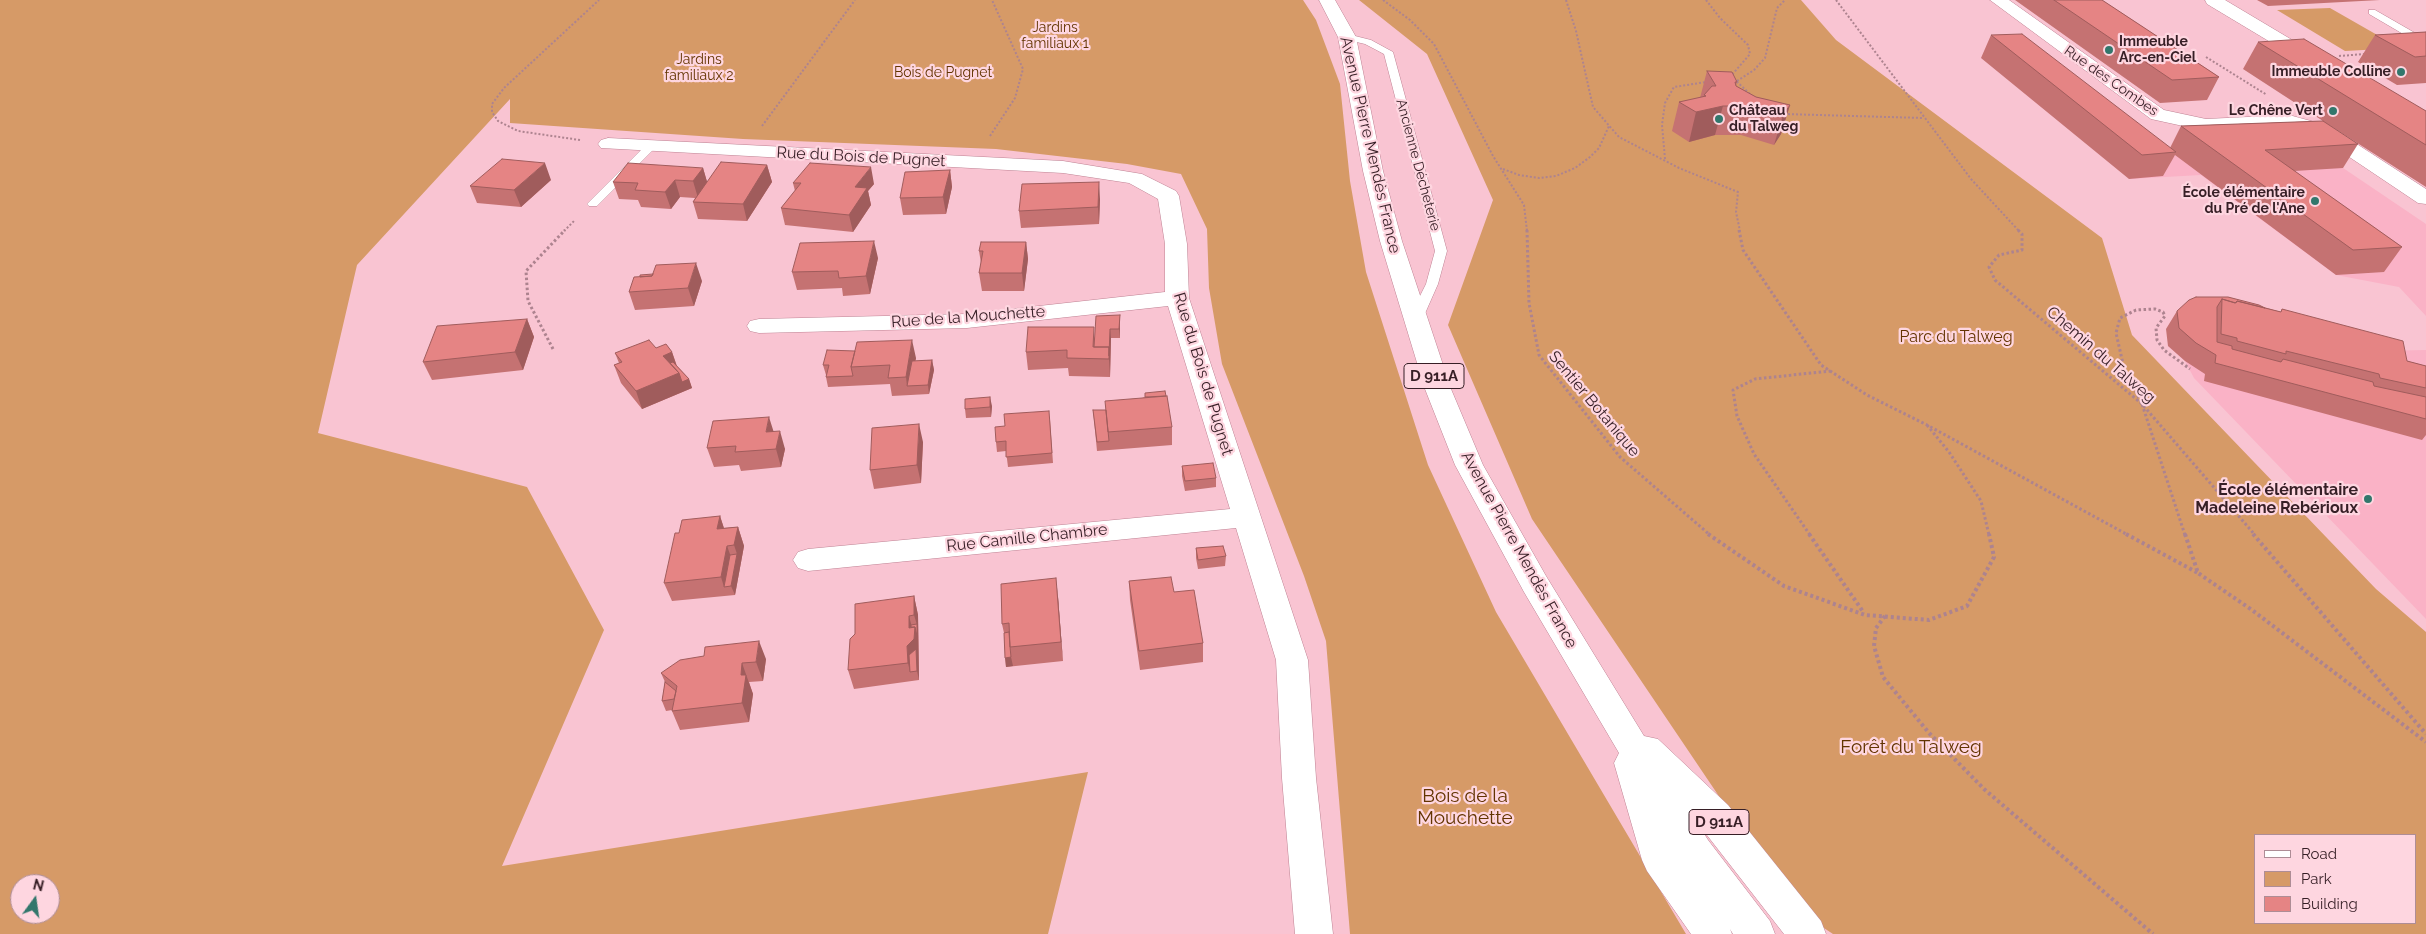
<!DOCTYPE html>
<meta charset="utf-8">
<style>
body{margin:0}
#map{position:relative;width:2426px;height:934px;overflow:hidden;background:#f9c4d2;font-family:Raleway,sans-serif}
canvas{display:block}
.legend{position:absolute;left:2254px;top:834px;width:162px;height:90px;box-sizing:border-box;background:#fed6e0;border:1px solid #ae8d96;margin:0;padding:6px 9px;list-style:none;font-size:15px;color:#371f26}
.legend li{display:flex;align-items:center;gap:10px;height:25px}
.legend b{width:25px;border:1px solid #ae8d96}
.north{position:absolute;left:10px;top:874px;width:50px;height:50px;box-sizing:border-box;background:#fed6e0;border:1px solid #ae8d96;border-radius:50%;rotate:14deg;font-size:14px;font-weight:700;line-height:20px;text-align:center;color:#371f26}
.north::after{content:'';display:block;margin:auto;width:18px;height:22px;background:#32776c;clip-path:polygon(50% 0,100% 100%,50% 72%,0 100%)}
</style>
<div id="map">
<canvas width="2426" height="934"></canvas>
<ul class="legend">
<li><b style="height:6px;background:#fff"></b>Road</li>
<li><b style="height:14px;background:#d69a67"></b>Park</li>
<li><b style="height:14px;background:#e58484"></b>Building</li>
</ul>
<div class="north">N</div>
</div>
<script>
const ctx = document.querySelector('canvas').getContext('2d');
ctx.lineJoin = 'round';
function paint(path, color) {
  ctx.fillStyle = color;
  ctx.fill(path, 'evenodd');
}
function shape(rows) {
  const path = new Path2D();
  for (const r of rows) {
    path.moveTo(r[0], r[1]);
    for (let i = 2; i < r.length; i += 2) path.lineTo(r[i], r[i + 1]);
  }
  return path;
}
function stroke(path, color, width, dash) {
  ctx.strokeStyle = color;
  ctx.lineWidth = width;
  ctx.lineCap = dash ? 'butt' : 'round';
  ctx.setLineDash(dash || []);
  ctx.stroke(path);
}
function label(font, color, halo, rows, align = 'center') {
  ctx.font = font + ' Raleway,sans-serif';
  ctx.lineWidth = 4.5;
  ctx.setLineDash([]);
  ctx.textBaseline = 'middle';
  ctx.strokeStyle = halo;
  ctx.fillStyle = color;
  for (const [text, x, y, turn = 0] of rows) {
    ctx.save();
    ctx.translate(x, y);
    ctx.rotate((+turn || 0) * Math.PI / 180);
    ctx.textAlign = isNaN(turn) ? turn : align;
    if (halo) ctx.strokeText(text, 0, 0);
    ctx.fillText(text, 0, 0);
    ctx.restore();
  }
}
paint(shape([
 [2309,145,2426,224,2426,316,2399,287,2336,275,2201,175,2129,179,2130,150],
 [2167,329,2374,351,2426,350,2426,619,2194,378,2185,361,2168,346]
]), '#fab2c6');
paint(shape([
 [0,0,1303,0,1316,20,1340,84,1350,181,1366,272,1428,465,1496,612,1686,934,1350,934,1326,641,1304,576,1222,364,1209,288,1207,229,1181,174,1127,164,996,149,743,139,510,123,510,99,357,265,318,433,527,487,604,630,502,866,1088,772,1048,934,0,934],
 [20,884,50,884,50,914,20,914],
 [1359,0,1801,0,1836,40,2102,238,2132,335,2376,589,2426,632,2426,934,1833,934,1795,909,1532,519,1448,325,1493,200,1427,54],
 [2255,835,2415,835,2415,923,2255,923],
 [2330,8,2400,48,2345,51,2277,10]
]), '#d69a67');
const lane = shape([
 [2369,10,2375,10,2415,33,2426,33,2426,39,2410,38,2369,14,2369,10],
 [1347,34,1371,40,1393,52,1447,251,1438,284,1423,318,1416,322,1409,318,1426,284,1435,251,1384,54,1365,44,1344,39,1344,35,1347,34],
 [651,143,655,144,655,148,597,206,589,206,587,204,647,144,651,143]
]);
const street = shape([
 [1990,0,2009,0,2164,110,2206,119,2289,115,2329,126,2426,189,2426,204,2418,203,2315,134,2302,130,2289,127,2206,131,2151,119,1990,0],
 [2205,0,2225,0,2319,56,2322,60,2319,64,2307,64,2207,4,2205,0],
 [608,138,1063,161,1142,174,1176,191,1179,196,1187,244,1189,298,1308,660,1316,778,1333,934,1295,934,1282,778,1276,660,1236,528,808,571,798,568,793,560,798,552,808,549,1230,509,1168,306,967,328,759,333,750,331,747,326,750,321,759,319,967,314,1165,292,1165,244,1158,199,1129,183,1063,173,601,148,598,144,601,140,608,138]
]);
const primary = shape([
 [1319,0,1335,0,1356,37,1383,171,1402,241,1451,389,1483,465,1546,576,1644,736,1658,739,1728,805,1821,921,1826,934,1784,934,1696,821,1708,840,1770,921,1775,934,1733,934,1730,929,1732,934,1691,934,1647,871,1642,860,1614,763,1619,753,1524,592,1455,465,1425,389,1380,241,1363,171,1338,37,1319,0]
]);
stroke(lane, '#be8293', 1);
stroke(street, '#be8293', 1);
stroke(primary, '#be8293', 1);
stroke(shape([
 [1383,0,1410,20,1434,44,1493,156,1524,205,1527,231],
 [1566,0,1576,31,1593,107,1619,137,1679,168,1738,192,1736,212,1740,231],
 [1706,0,1720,18,1748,45,1750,54,1731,76,1752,96],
 [1836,0,1971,179,2019,231],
 [2339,56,2365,54],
 [2206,57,2267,95],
 [1737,81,1754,70,1765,58,1777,8,1785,0],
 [1784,114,1923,118],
 [762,126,855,0],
 [990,136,1015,98,1023,69,992,0],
 [580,140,518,131,498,121,492,112,492,104,504,88,599,0],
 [1665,159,1662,125,1665,103,1674,87,1706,82],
 [1503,169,1519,175,1539,178,1556,176,1575,168,1590,157,1599,148,1609,126],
 [564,231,575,220]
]), '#ad838f', 2, [2, 2]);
stroke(shape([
 [1527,230,1529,303,1539,355,1620,457,1710,535],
 [1739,230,1743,250,1821,365,1867,395,1927,425,2128,535],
 [2018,230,2022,234,2022,250,1999,255,1989,267,1995,280,2142,404,2255,535],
 [553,349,528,301,526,271,565,230],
 [1927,425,1949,452,1981,501,1989,535],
 [1810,535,1754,454,1737,416,1733,390,1755,379,1830,371],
 [2185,535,2142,404,2124,368,2116,333,2120,318,2136,310,2155,309,2163,312,2165,316,2156,328,2157,340,2164,350,2190,369]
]), '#ad838f', 3, [2.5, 2.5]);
stroke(shape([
 [1708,534,1784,586,1865,615,1929,620,1967,606,1994,557,1989,534],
 [1809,534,1864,613],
 [2126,534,2198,573],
 [2185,534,2198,573,2252,610,2426,742],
 [2253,534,2426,734],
 [1885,616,1876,628,1874,646,1883,677,1929,733,1984,789,2153,934]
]), '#ad838f', 4, [3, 3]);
paint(lane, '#fff');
paint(street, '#fff');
paint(primary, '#fff');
paint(shape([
 [2015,0,2102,0,2219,77,2207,100,2160,103],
 [2257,0,2380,0,2268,6],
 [2426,32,2426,83,2397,85,2358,62,2375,35],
 [1991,35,2170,148,2181,126,2323,121,2243,69,2258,42,2426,111,2426,187,2326,123,2358,144,2343,168,2294,171,2402,247,2384,272,2336,275,2175,155,2163,176,2129,179,1981,58],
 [1707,71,1737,82,1736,86,1756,97,1790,105,1781,134,1774,145,1741,135,1715,135,1689,142,1672,131,1679,102,1700,98],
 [767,165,772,182,747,221,698,219,693,202,695,198,680,197,671,209,641,207,638,200,619,199,613,182,703,168,707,182],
 [950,170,952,187,946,214,903,215,900,198],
 [551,180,521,207,477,203,470,186],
 [793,183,874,184,868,191,871,205,853,232,785,225,781,208,795,191],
 [1100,199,1099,224,1021,228,1019,211],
 [1026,242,1028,259,1024,291,982,291,979,273,981,263,979,251],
 [878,258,870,294,843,296,842,288,797,290,792,272],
 [702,281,694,306,635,310,629,292],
 [2228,297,2281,312,2282,309,2407,361,2426,366,2426,435,2422,440,2204,381,2205,374,2185,361,2168,346,2166,329,2177,311],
 [1120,315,1120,338,1111,338,1110,377,1069,376,1068,368,1028,370,1026,352,1094,338],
 [527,319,534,337,523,370,432,380,423,362],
 [656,348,672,352,677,366,689,379,692,388,642,409,621,383,614,365,619,363,615,353],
 [916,358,915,361,932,360,934,370,929,394,892,396,890,384,828,387,826,377,827,375,826,375,823,365],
 [1145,393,1172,427,1172,445,1097,451,1093,410,1106,410,1145,397],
 [992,406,991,417,966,418,965,409],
 [1050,420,1053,463,1008,467,1006,451,997,452,996,442],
 [773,431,785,449,781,467,741,471,739,465,714,467,707,448],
 [923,442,921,483,874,489,870,470],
 [1182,466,1216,478,1216,487,1185,491,1182,476],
 [720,516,724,528,738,527,744,546,735,595,672,601,664,583,679,533],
 [1196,548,1226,556,1225,566,1198,569,1196,558],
 [1129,581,1174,592,1203,643,1203,662,1140,670,1130,600],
 [914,596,918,615,919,680,854,689,848,670],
 [1058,597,1063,661,1006,667,1004,633,1002,624],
 [766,659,763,681,749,682,753,694,749,722,680,730,672,711,672,710,666,711,662,701,665,682,661,673]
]), '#c57272');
paint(shape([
 [1790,105,1781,134,1774,145,1783,115],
 [1723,106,1715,135,1689,142,1696,112],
 [545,163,551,180,521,207,514,190],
 [767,165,772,182,747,221,743,204],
 [871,167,874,184,868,191,871,205,853,232,849,215,855,187],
 [703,168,708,185,698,198,693,181],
 [950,170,952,187,946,214,943,197],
 [675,180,680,197,671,209,665,192],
 [1099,182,1100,199,1099,224,1098,207],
 [874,241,878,258,870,294,866,276],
 [1026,242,1028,259,1024,291,1022,273],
 [696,263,702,281,694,306,688,288],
 [1120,315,1120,338,1119,329],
 [527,319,534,337,523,370,515,352],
 [1110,329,1111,338,1110,377,1109,359],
 [912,340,916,358,911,385,907,386,906,377],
 [672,352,678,370,673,372,663,356],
 [932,360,934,370,929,394,928,385],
 [679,373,689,379,692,388,642,409,636,391],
 [990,397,992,406,991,417,990,407],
 [769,417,775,436,772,450,766,432],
 [919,424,923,442,921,483,917,465],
 [780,431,785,449,781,467,776,449],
 [720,516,726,535,717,529],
 [738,527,744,546,735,595,731,586,737,554,734,545],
 [727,546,734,565,724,587,721,577],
 [1056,578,1058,597,1063,661,1061,642],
 [914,596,918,615,919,680,917,671,910,672,912,681,908,663,907,646,915,627,917,625,914,615],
 [909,616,914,635,909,628],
 [759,641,766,659,763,681,756,662],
 [1011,657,1013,666,1006,667,1005,658],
 [742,663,753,694,749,722,742,703,741,675]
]), '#a05c5c');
const building = shape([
 [2054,0,2102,0,2219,77,2172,80,2054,0],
 [2426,32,2426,56,2415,57,2375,35,2426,32],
 [2022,34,2176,152,2142,155,1991,35,2022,34],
 [2304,39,2426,111,2426,145,2258,42,2304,39],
 [1707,71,1732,72,1737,82,1735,82,1736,86,1756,97,1790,105,1783,115,1750,106,1723,106,1696,112,1679,102,1706,96,1704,95,1712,86,1716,86,1707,71],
 [2323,121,2358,144,2265,150,2402,247,2353,250,2181,126,2323,121],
 [502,159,545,163,514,190,470,186,502,159],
 [721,162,767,165,743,204,693,202,721,162],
 [628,163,703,168,693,181,675,180,665,192,635,190,638,183,613,182,628,163],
 [810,163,871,167,855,187,867,188,849,215,781,208,801,183,793,183,810,163],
 [950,170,943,197,900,198,905,172,950,170],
 [1099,182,1098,207,1019,211,1022,184,1099,182],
 [874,241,866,276,839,278,838,271,792,272,800,243,874,241],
 [981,242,1026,242,1022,273,979,273,983,251,979,251,981,242],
 [696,263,688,288,629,292,634,277,652,276,656,265,696,263],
 [653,274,652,276,640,277,640,275,653,274],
 [2196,297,2228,297,2259,305,2265,308,2237,301,2235,303,2222,299,2217,307,2217,342,2232,346,2232,349,2281,362,2283,359,2373,382,2374,386,2426,397,2426,419,2215,363,2216,355,2196,343,2179,328,2177,311,2189,300,2196,297],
 [2222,299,2236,303,2237,301,2281,312,2282,309,2403,341,2407,361,2426,366,2426,388,2380,378,2379,374,2286,351,2286,354,2237,341,2237,338,2221,334,2222,299],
 [1120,315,1119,329,1110,329,1109,356,1109,347,1094,347,1096,316,1120,315],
 [527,319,515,352,423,362,437,326,527,319],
 [1028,327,1094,327,1093,347,1109,347,1109,359,1067,358,1067,350,1026,352,1028,327],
 [649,340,656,348,666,344,672,352,663,356,679,373,636,391,614,365,622,362,615,353,649,340],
 [912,340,906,377,888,378,890,365,851,367,857,342,912,340],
 [827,350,855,351,851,367,853,376,826,377,829,365,823,365,827,350],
 [932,360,928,385,907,386,912,361,932,360],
 [673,362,689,379,682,382,679,373,670,363,673,362],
 [1165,391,1166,396,1145,397,1145,393,1165,391],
 [1167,396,1172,427,1108,432,1105,401,1167,396],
 [990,397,990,407,965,409,965,399,990,397],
 [1093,410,1106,410,1109,441,1097,442,1093,410],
 [1049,411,1052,453,1006,457,1006,441,996,442,995,427,1005,426,1004,414,1049,411],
 [769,417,766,432,780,431,776,449,735,452,736,446,707,448,713,421,769,417],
 [919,424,917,465,870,470,872,428,919,424],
 [1213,463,1216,478,1185,481,1182,466,1213,463],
 [720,516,717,529,738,527,734,545,727,546,721,577,664,583,675,533,679,533,682,520,720,516],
 [1223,546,1226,556,1198,560,1196,548,1223,546],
 [737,554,731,586,724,587,730,555,737,554],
 [1171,577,1174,592,1194,590,1203,643,1139,651,1129,581,1171,577],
 [1056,578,1061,642,1010,647,1009,623,1002,624,1001,584,1056,578],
 [914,596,914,615,909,616,909,628,915,627,914,639,907,646,908,663,848,670,850,639,855,634,855,604,914,596],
 [917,624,917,636,915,627,911,627,911,625,917,624],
 [1009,632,1010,647,1011,657,1005,658,1004,633,1009,632],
 [759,641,756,662,742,663,741,675,746,675,742,703,672,711,677,686,661,673,680,660,704,656,705,647,759,641],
 [916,649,917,671,910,672,909,655,916,649],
 [665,682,676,691,674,699,662,701,665,682]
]);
paint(building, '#e58484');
stroke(building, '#a05c5c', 1);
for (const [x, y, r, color] of [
 [2109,50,5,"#32776c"],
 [2401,72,5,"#32776c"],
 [2333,111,5,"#32776c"],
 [1719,119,5,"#32776c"],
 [2315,201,5,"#32776c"],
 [2368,499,5,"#32776c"]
]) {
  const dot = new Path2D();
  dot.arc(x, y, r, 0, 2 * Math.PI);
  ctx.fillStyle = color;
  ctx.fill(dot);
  stroke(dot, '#fed6e0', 2);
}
label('14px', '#633400', '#fed6e0', [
 ["Jardins",1055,28],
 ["familiaux 1",1055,44],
 ["Jardins",699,60],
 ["familiaux 2",699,76],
 ["Bois de Pugnet",943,73]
]);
label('bold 14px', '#371f26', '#fed6e0', [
 ["Immeuble",2119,42,"left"],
 ["Arc-en-Ciel",2119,58,"left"],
 ["Immeuble Colline",2391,72],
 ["Château",1729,111,"left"],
 ["du Talweg",1729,127,"left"],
 ["Le Chêne Vert",2323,111],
 ["École élémentaire",2305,193],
 ["du Pré de l'Ane",2305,209]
], 'right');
label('14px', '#371f26', '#fed6e0', [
 ["Rue des Combes",2111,81,35],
 ["Ancienne Décheterie",1418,165,75]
]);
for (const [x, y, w] of [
 [1434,376,60],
 [1719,822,60]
]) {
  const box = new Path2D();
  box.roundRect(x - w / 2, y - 12.5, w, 25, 4);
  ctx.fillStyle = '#fed6e0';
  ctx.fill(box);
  stroke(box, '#371f26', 1);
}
label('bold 15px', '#371f26', null, [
 ["D 911A",1434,376],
 ["D 911A",1719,822]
]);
label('16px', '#371f26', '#fed6e0', [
 ["Avenue Pierre Mendès France",1370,145,77],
 ["Rue du Bois de Pugnet",861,157,3],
 ["Rue de la Mouchette",968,317,-4],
 ["Chemin du Talweg",2101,355,41],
 ["Rue du Bois de Pugnet",1203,374,73],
 ["Sentier Botanique",1594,404,50],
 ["Rue Camille Chambre",1027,538,-6],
 ["Avenue Pierre Mendès France",1519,550,61]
]);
label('16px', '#633400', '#fed6e0', [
 ["Parc du Talweg",1956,337]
]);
label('bold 16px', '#371f26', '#fed6e0', [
 ["École élémentaire",2358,490],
 ["Madeleine Rebérioux",2358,508]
], 'right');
label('19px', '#633400', '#fed6e0', [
 ["Forêt du Talweg",1911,747],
 ["Bois de la",1465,796],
 ["Mouchette",1465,818]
]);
</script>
